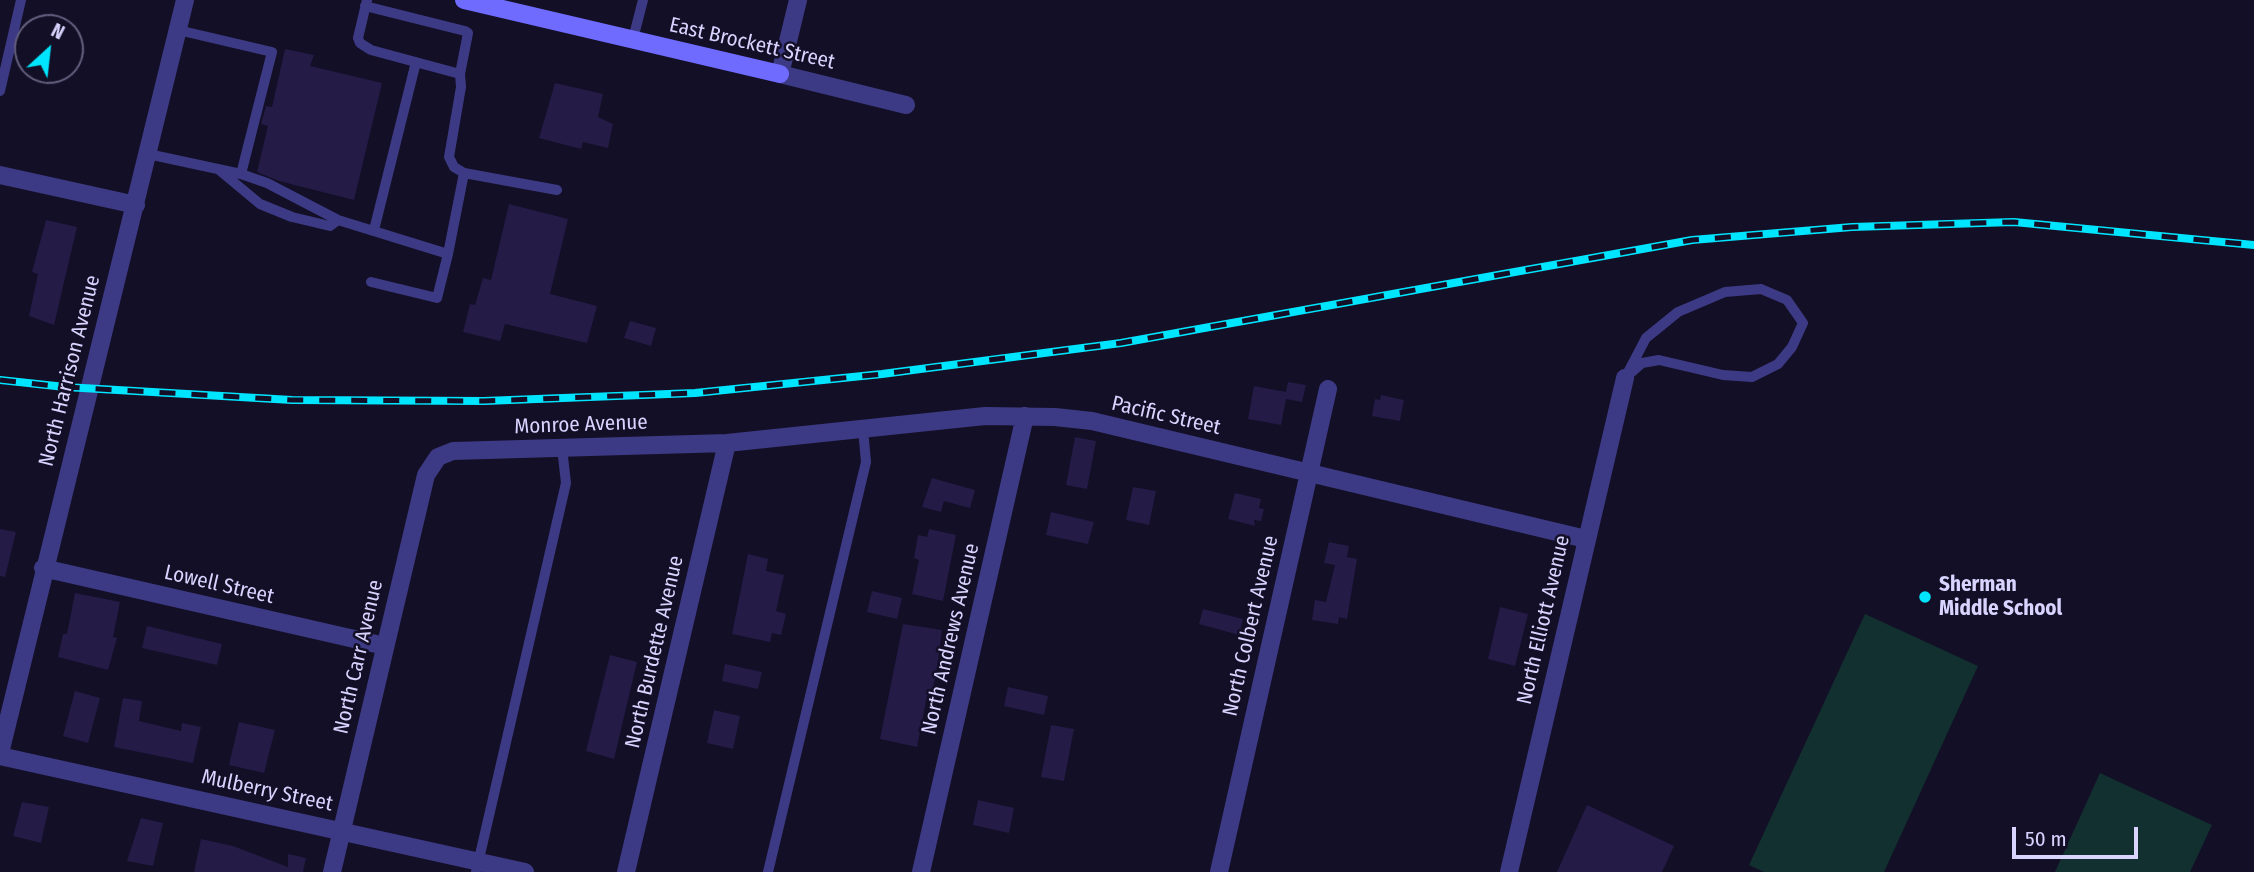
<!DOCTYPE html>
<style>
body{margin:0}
#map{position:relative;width:2254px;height:872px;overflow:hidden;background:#130f26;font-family:"Fira Sans Condensed",sans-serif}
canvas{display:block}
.north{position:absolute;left:14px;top:14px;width:70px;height:70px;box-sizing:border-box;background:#130f26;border:2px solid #625e7d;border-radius:50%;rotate:27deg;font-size:19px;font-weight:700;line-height:28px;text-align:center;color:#d9d4ff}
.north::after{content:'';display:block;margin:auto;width:24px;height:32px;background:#00e5ff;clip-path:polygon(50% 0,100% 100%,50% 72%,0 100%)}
.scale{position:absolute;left:2012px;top:827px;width:126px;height:32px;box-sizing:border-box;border:4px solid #d9d4ff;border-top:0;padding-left:9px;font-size:21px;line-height:24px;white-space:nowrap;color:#d9d4ff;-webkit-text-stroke:5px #130f26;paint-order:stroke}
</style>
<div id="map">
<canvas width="2254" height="872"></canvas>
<div class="north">N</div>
<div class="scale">50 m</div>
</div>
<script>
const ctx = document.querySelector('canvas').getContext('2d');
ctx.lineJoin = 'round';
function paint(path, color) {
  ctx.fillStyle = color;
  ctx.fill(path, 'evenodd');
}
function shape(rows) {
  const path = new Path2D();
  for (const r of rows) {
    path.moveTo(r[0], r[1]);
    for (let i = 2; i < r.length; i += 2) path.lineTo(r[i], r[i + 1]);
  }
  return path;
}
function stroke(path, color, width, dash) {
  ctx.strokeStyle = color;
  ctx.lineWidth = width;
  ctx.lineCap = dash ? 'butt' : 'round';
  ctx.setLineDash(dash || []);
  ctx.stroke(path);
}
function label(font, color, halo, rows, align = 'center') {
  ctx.font = font + ' "Fira Sans Condensed",sans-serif';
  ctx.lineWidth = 5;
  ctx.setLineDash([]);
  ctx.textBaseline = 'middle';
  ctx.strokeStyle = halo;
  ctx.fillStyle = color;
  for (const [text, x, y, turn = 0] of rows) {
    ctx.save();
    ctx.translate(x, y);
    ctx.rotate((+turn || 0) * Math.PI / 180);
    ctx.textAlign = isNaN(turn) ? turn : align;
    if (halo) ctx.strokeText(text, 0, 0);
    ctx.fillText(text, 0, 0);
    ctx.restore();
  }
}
paint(shape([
 [1865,614,1978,666,1884,872,1764,872,1749,865],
 [2100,773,2212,825,2190,872,2055,872]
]), '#12302f');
paint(shape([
 [285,49,314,55,310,66,382,83,354,200,279,181,257,172,268,126,261,124,266,106,272,107],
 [555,83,603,94,598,117,613,124,608,148,583,142,581,149,539,138],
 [509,204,568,219,550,294,597,306,587,343,505,324,500,341,463,332,470,304,475,305,483,278,491,280],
 [46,220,77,227,54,325,29,316,38,274,32,272],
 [630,321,656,328,651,346,624,338],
 [1288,382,1306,385,1302,402,1286,399,1281,425,1248,419,1254,386,1286,392],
 [1381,395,1404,400,1400,421,1372,416,1375,399,1380,400],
 [1075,437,1096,441,1087,489,1066,485],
 [932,478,975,490,970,508,944,501,941,512,922,507],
 [1133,487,1156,491,1149,525,1126,520],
 [1235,493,1261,499,1259,508,1264,509,1261,521,1254,520,1255,526,1228,519],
 [1051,512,1094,522,1088,544,1046,535],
 [0,529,16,532,5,577,0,576],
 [929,529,956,535,943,601,912,594,919,560,914,558,918,535,927,537],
 [1329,542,1349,546,1347,557,1357,559,1347,619,1339,617,1338,624,1312,620,1315,600,1326,602,1335,565,1324,563],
 [748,554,768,559,766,571,784,575,776,611,786,614,781,635,772,633,770,642,732,634],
 [872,591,902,598,897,619,867,612],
 [75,593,120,602,113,637,117,638,108,670,58,657,63,634,67,634],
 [1500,607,1528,614,1515,666,1488,659],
 [1203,609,1243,619,1239,635,1199,624],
 [903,624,942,630,936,675,931,696,927,696,917,747,880,739],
 [147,626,222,644,217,665,142,648],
 [610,655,637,662,614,759,586,751],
 [725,664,762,672,758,689,722,681],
 [1008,687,1048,696,1044,715,1004,706],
 [75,691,100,698,88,743,63,736],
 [123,698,142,701,139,721,181,731,182,723,201,727,193,763,114,747],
 [714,710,740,716,733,749,707,743],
 [239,722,275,730,264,773,229,765],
 [1051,725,1074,729,1064,781,1041,777],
 [978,800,1014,808,1009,833,973,825],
 [22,802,49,807,41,843,13,836],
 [1587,805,1674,846,1662,872,1557,872],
 [141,818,163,823,153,866,127,861],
 [201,839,233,846,288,867,288,854,306,858,303,872,194,872]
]), '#241b47');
stroke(shape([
 [367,0,358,38,360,43,371,50,460,74,461,87,449,157,454,167,464,173,557,190],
 [365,6,465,31,468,33,460,74],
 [178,30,272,52,241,174],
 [633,39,643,0],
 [0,91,21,0],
 [148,154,241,174,267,183,338,220,448,254,464,173],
 [218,169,260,204,292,217,330,226,338,220],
 [374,230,416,62],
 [371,282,437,298,448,254],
 [1761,289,1787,300,1803,323,1792,347,1778,364,1752,377,1723,375,1659,360,1642,363,1625,378,1646,338,1678,312,1725,292,1761,289],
 [476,872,566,483,562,448],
 [768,872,866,462,863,429]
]), '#3d3a85', 10);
stroke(shape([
 [798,0,780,74,906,105],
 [0,175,136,205],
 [43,568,385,646],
 [0,753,185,0],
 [0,756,525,872],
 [332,872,426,475,438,457,453,451,727,443,985,416,1055,417,1092,421,1586,539],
 [626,872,727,443],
 [921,872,1025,416],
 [1219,872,1328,389],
 [1509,872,1625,378]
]), '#3d3a85', 18);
stroke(shape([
 [464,0,780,74]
]), '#6f6bff', 18);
const rail = shape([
 [0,380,65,387,292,400,484,401,695,393,882,374,1121,343,1692,240,1852,227,2014,222,2254,245]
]);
stroke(rail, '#00e5ff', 8);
stroke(rail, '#130f26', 5, [16]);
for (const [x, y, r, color] of [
 [1925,597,7,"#00e5ff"]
]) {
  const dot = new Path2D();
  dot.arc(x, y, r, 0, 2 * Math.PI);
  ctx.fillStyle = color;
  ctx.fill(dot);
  stroke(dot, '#130f26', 2.5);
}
label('21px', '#d9d4ff', '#130f26', [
 ["East Brockett Street",752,44,13],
 ["North Harrison Avenue",70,371,-76],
 ["Pacific Street",1166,416,13],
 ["Monroe Avenue",581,425,-2],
 ["Lowell Street",219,585,13],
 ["North Elliott Avenue",1544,620,-77],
 ["North Colbert Avenue",1251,626,-77],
 ["North Andrews Avenue",951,639,-77],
 ["North Burdette Avenue",655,652,-77],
 ["North Carr Avenue",359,657,-77],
 ["Mulberry Street",267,791,12]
]);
label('bold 21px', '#d9d4ff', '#130f26', [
 ["Sherman",1939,585],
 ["Middle School",1939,609]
], 'left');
</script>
